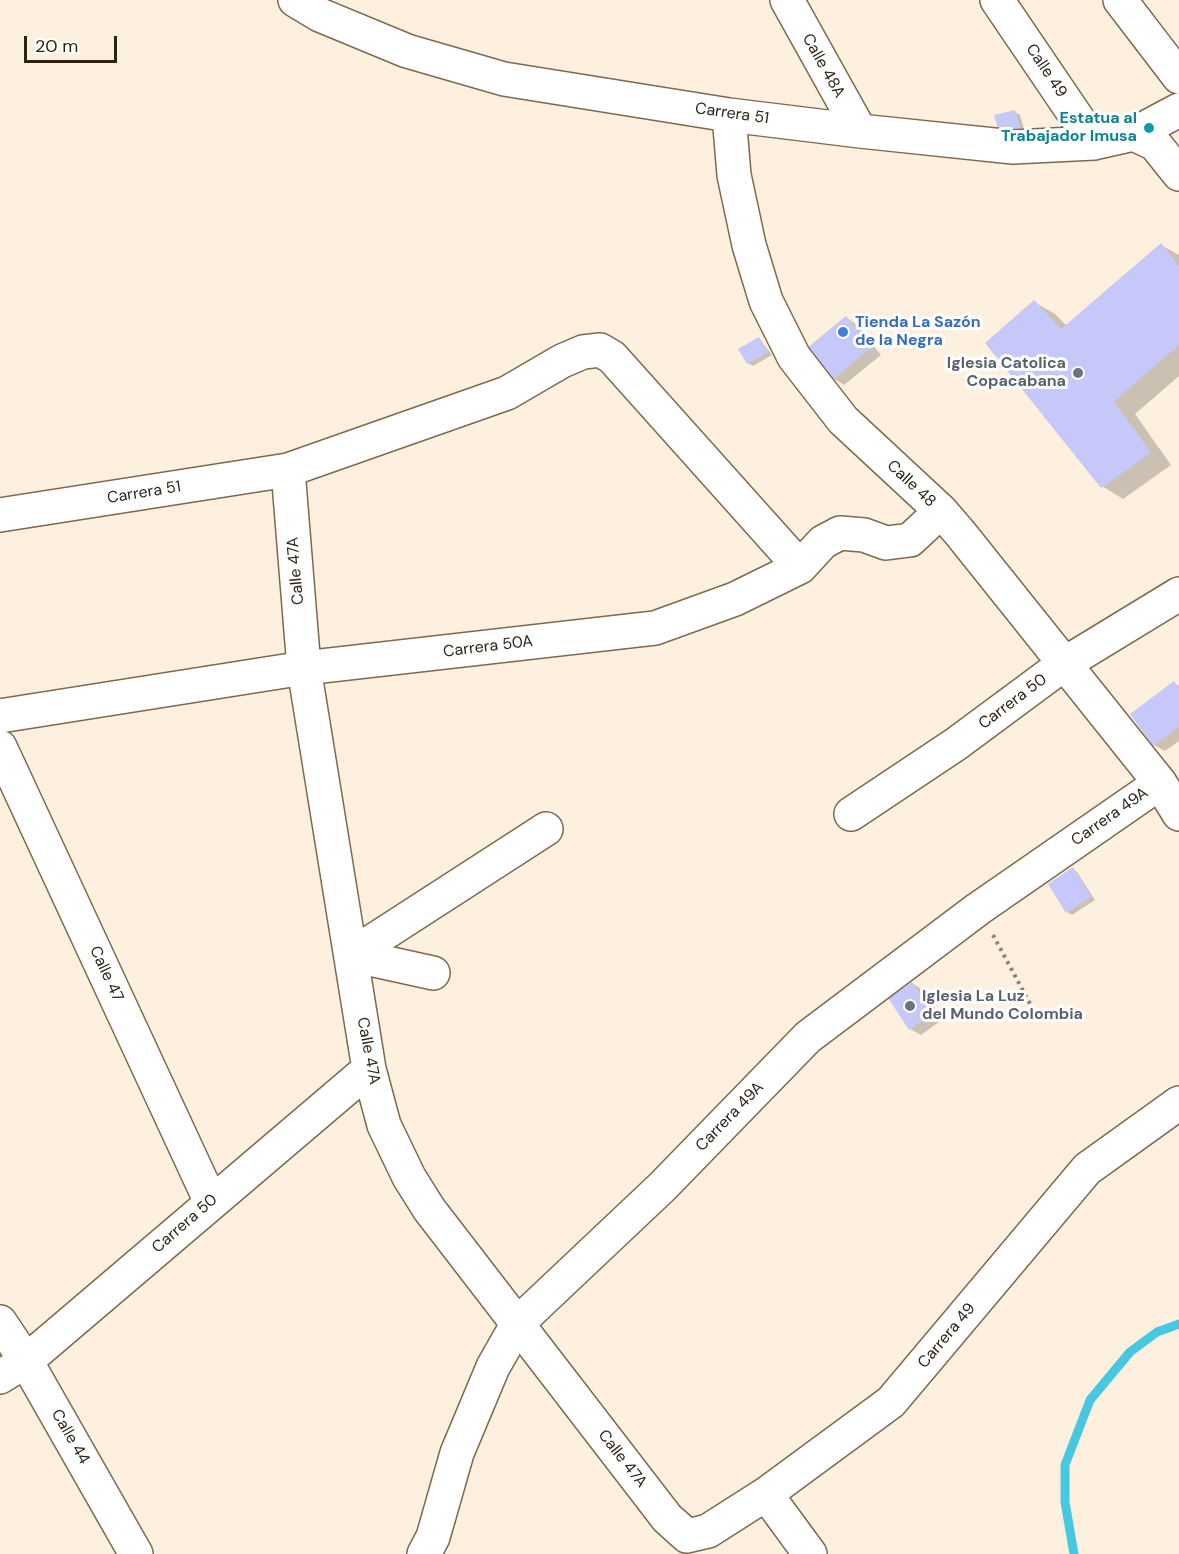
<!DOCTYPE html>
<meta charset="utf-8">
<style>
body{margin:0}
#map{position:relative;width:1179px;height:1554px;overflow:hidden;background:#fef0df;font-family:"DM Sans",sans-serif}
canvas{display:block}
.scale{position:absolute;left:24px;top:36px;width:93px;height:27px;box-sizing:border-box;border:3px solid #2d2419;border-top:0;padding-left:8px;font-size:18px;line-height:21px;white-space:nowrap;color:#2d2419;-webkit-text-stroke:4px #fff;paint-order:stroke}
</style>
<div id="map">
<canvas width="1179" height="1554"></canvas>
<div class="scale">20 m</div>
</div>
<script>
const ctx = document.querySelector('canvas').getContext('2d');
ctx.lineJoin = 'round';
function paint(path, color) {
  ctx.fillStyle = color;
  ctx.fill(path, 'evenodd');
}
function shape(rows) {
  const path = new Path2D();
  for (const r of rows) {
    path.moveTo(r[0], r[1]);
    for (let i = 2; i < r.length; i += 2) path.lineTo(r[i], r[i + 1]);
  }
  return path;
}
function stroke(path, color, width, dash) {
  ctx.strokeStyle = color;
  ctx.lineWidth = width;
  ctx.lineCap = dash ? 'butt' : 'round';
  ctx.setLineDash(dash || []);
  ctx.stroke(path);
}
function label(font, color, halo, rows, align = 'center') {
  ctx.font = font + ' "DM Sans",sans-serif';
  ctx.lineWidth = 6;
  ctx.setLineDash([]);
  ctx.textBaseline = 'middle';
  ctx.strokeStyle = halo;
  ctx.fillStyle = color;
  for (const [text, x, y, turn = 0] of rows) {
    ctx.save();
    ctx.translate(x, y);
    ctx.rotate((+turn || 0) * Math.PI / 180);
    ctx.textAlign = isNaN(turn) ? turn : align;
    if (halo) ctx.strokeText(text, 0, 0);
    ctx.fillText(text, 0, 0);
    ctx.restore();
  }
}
paint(shape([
 [1015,112,1020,115,1025,133,1001,135],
 [1161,245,1179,255,1179,376,1135,414,1171,465,1123,499,1102,486,1034,302,1055,314,1067,326],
 [847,318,857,325,881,355,844,385,833,378],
 [759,338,772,355,753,366,748,363],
 [1174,683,1179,686,1179,741,1165,751,1154,745],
 [1073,869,1077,872,1095,900,1072,915,1067,912,1050,884],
 [912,983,923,990,943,1019,921,1035,910,1029]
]), '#0003');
stroke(shape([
 [1074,1554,1065,1502,1065,1465,1090,1400,1130,1352,1157,1332,1179,1324]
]), '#47c8e1', 9);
paint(shape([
 [1015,110,1021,131,1000,136,994,115],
 [1161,243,1179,266,1179,345,1114,401,1151,453,1101,488,985,343,1034,300,1061,329],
 [846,316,871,348,832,380,807,348],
 [759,337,768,352,747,364,738,349],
 [1174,681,1179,689,1179,727,1153,746,1130,714],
 [1073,867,1091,897,1066,913,1048,884],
 [912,982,933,1013,909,1030,888,998]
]), '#c6c8fa');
const minor = shape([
 [295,0,320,15,407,51,504,79,729,115,860,131,1013,147,1094,143,1134,134,1179,110],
 [787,0,860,131],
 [997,0,1094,143],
 [1120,0,1179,77],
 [729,115,734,175,749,245,766,301,794,357,843,420,941,511,960,533,1160,783,1179,814],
 [1134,134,1155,144,1179,174],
 [288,470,304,668,369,1069,384,1125,409,1177,429,1209,667,1518,687,1536,708,1531,766,1494,891,1402,1087,1169,1179,1103],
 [0,515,288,470,507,393,562,361,583,352,600,350,612,357,800,567],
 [0,716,304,668,655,628,735,599,800,567,823,542,840,533,864,535,886,543,910,540,941,511],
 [0,747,211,1202],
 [851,814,956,744,1064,664,1179,594],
 [433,973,351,955,546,829],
 [0,1322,26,1361,136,1554],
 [0,1377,26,1361,369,1069],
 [766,1494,810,1554],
 [424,1554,433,1537,457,1453,493,1367,518,1323,662,1187,808,1037,978,909,1160,783]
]);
stroke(minor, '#7e694f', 36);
stroke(shape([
 [993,935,1035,1013]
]), '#8c8173', 4, [3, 4.5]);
stroke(minor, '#fff', 33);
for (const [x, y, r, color] of [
 [1149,128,6,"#0f9aa8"],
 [843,332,6,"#3f7fe0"],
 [1078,373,6,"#6b7280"],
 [910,1006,6,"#6b7280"]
]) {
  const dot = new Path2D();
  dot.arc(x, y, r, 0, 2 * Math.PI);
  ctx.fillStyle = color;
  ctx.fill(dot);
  stroke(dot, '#fff', 2);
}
label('16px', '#2d2419', '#fff', [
 ["Calle 48A",823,66,61],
 ["Calle 49",1046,71,56],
 ["Carrera 51",732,114,8],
 ["Calle 48",911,484,43],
 ["Carrera 51",144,493,-9],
 ["Calle 47A",296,571,-95],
 ["Carrera 50A",488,647,-7],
 ["Carrera 50",1013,702,-37],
 ["Carrera 49A",1110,817,-35],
 ["Calle 47",106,974,65],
 ["Calle 47A",368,1051,79],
 ["Carrera 49A",730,1117,-46],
 ["Carrera 50",185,1224,-41],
 ["Carrera 49",947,1336,-50],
 ["Calle 44",70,1437,60],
 ["Calle 47A",622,1459,52]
]);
label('bold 16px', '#0d838f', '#fff', [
 ["Estatua al",1137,119],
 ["Trabajador Imusa",1137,137]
], 'right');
label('bold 16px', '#366cbe', '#fff', [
 ["Tienda La Sazón",855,323],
 ["de la Negra",855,341]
], 'left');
label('bold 16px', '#5b616d', '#fff', [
 ["Iglesia Catolica",1066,364],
 ["Copacabana",1066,382],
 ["Iglesia La Luz",922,997,"left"],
 ["del Mundo Colombia",922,1015,"left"]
], 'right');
</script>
